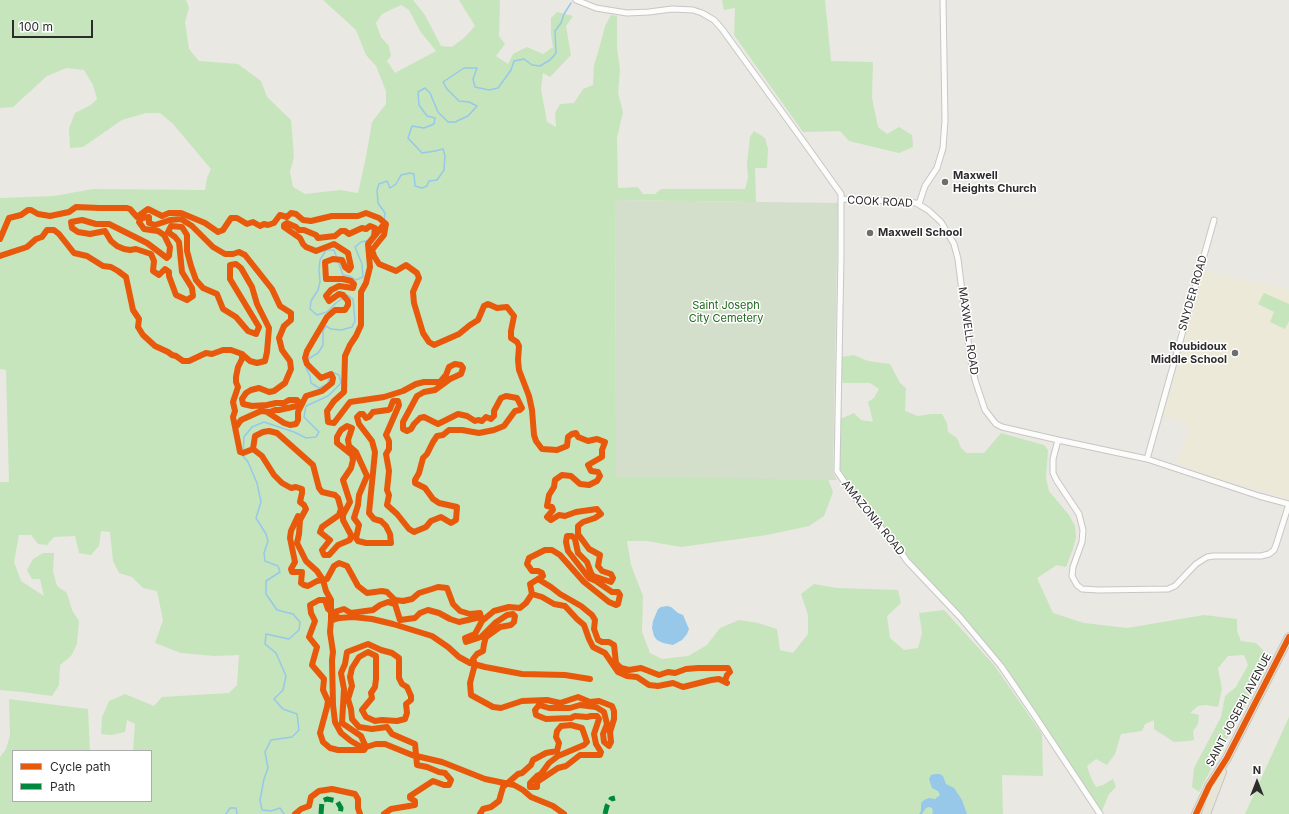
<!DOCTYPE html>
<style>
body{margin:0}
#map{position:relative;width:1289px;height:814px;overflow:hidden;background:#eae8e2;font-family:Inter,sans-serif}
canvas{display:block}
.legend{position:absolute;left:12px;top:750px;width:140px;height:52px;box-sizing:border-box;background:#fff;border:1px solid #ababab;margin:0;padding:5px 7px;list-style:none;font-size:12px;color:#2c2c2c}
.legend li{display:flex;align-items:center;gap:8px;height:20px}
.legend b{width:20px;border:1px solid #ababab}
.north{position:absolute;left:1237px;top:762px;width:40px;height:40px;-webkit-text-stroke:3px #fff;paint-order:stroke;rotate:0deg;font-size:11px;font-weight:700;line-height:16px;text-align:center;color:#2c2c2c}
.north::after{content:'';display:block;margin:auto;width:14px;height:18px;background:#2c2c2c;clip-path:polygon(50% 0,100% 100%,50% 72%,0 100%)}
.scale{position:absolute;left:12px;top:20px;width:81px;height:18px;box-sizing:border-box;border:2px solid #2c2c2c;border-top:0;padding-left:5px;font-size:12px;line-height:14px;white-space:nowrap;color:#2c2c2c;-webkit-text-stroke:3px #fff;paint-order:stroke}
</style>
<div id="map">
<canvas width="1289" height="814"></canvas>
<ul class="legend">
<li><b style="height:5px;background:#e8590c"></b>Cycle path</li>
<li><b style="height:5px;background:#00873e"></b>Path</li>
</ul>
<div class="north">N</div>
<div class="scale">100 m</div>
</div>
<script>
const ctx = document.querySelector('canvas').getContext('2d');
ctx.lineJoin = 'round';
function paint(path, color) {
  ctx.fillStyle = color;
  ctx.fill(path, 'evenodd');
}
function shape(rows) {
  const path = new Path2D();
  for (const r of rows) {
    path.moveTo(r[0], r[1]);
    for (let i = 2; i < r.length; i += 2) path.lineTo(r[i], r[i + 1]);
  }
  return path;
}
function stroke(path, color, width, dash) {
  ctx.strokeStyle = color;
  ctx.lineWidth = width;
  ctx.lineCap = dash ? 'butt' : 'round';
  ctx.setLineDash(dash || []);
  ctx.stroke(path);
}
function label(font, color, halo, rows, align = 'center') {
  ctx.font = font + ' Inter,sans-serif';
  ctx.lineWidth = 3;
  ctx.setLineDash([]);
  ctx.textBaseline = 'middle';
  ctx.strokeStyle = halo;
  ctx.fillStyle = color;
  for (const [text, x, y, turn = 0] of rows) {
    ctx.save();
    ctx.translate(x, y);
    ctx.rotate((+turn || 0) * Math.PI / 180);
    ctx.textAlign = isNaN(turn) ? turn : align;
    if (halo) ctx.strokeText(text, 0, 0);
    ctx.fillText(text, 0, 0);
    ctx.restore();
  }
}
paint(shape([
 [1203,271,1289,290,1289,499,1208,475,1178,463,1190,425,1163,416]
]), '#ece9d8');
paint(shape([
 [0,0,186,0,189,8,185,22,189,49,199,61,238,64,261,81,267,97,291,120,294,157,290,172,293,187,305,194,340,190,358,193,366,157,372,122,386,104,386,91,376,66,366,55,356,30,323,0,413,0,425,15,441,46,452,47,464,38,475,26,459,0,500,0,499,36,505,44,496,56,508,64,513,54,527,47,543,54,553,47,551,35,551,18,557,12,573,16,566,26,571,55,550,77,543,73,541,89,547,122,556,127,555,113,560,104,574,103,583,89,593,85,594,65,599,49,605,26,611,15,617,16,617,48,620,70,618,93,623,112,617,138,618,188,638,187,643,194,655,194,661,189,745,189,748,178,747,164,750,137,754,131,765,138,768,149,767,168,755,168,756,202,615,200,616,427,817,472,828,479,833,492,824,516,809,526,767,535,681,547,647,541,627,541,631,565,643,596,642,632,650,653,662,659,688,656,707,645,720,628,739,620,758,623,777,629,780,650,793,653,808,634,808,615,801,594,814,584,837,588,898,590,901,603,887,616,890,638,904,650,918,648,922,633,919,613,944,610,994,665,1042,734,1043,776,1002,775,1003,814,0,814,0,757,6,749,10,735,9,699,88,709,90,751,13,751,13,801,151,801,151,751,133,751,135,724,127,720,125,732,112,735,101,734,102,717,109,701,125,694,154,706,162,697,229,693,237,685,239,655,214,656,181,653,155,643,163,620,157,591,143,588,132,577,119,573,113,561,110,532,101,531,99,546,91,555,79,553,75,536,54,537,47,545,38,544,31,535,19,535,14,562,21,581,44,596,40,579,32,579,27,570,33,559,43,553,54,553,53,571,57,586,67,593,72,610,79,621,77,644,71,656,60,665,59,685,52,696,23,692,0,690,0,482,9,482,6,370,0,369,0,198,54,196,93,189,205,190,207,178,211,169,173,124,160,113,146,113,122,120,83,147,70,148,69,128,75,113,91,105,97,99,93,85,84,70,66,68,47,76,13,107,0,108],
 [401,5,409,10,420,31,436,51,395,73,387,61,391,56,389,46,381,37,376,23,382,14],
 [722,0,825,0,831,61,873,62,872,98,878,127,887,134,899,127,912,135,913,147,899,153,849,141,840,131,803,132,734,35,735,8,724,10],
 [1264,293,1289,304,1289,321,1285,329,1270,322,1274,312,1258,304],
 [854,355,868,361,890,364,900,383,906,388,905,411,918,416,931,414,942,414,947,423,948,432,957,438,961,448,967,453,984,453,1001,433,1044,445,1048,450,1046,478,1049,491,1069,515,1075,526,1076,537,1073,549,1066,567,1057,565,1037,578,1053,613,1084,623,1127,628,1204,615,1237,619,1237,631,1241,641,1256,643,1265,652,1268,661,1199,792,1192,787,1194,768,1221,717,1225,696,1236,687,1248,665,1244,655,1228,656,1218,668,1222,689,1218,707,1206,705,1198,706,1190,713,1199,715,1198,724,1193,731,1194,740,1189,741,1174,742,1154,729,1154,720,1145,724,1142,731,1121,734,1115,754,1107,765,1096,759,1087,766,1091,778,1096,787,1103,785,1113,779,1116,787,1109,794,1101,813,1000,664,860,503,840,472,838,461,838,420,854,413,861,420,873,422,868,402,874,398,879,389,870,383,843,383,840,373,841,357],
 [1289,717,1289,814,1245,814]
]), '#c6e5bc');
paint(shape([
 [615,200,838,203,833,465,833,472,837,480,616,477]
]), '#d3dfca');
paint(shape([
 [667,606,671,607,678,613,683,615,689,629,687,634,682,640,673,645,663,643,657,640,654,636,652,628,653,621,658,609,661,607],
 [935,774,940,774,943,776,946,784,954,788,962,800,967,814,932,814,933,812,932,808,929,807,926,808,922,814,919,814,921,811,921,803,924,800,929,798,935,799,940,795,938,791,932,788,929,779,931,775]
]), '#97c8ea');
stroke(shape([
 [226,814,230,808,236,808,237,814],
 [284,814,280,808,271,811,262,810,260,800,264,779,268,768,265,752,271,740,292,737,299,730,297,714,283,709,274,699,283,690,286,676,276,653,265,644,266,634,289,639,299,630,300,622,293,614,277,610,266,594,266,581,280,572,278,566,265,561,264,553,268,541,266,534,256,518,261,502,257,483,248,462,243,456,244,437,252,427,264,422,294,432,306,438,316,437,319,432,304,417,306,406,328,396,341,383,339,375,332,372,329,376,328,384,319,388,311,383,310,376,306,368,308,359,318,353,323,345,323,331,326,326,331,329,341,330,352,327,355,321,353,299,347,295,336,303,327,312,317,315,310,309,311,301,318,290,320,282,319,270,320,260,326,250,334,250,343,275,349,276,356,280,363,277,362,264,355,247,361,242,374,239,383,230,385,213,378,203,377,190,379,184,387,181,390,188,396,184,401,175,410,173,414,174,415,186,422,188,427,186,429,181,437,180,444,170,445,156,443,149,435,151,422,153,408,138,412,126,424,128,434,124,435,118,427,116,419,105,418,92,425,88,430,93,438,112,448,122,455,122,468,116,477,106,469,102,459,101,447,89,443,82,464,68,477,68,473,79,475,87,489,90,498,88,511,70,514,61,524,59,532,65,540,66,550,60,556,53,555,31,561,23,564,14,571,3]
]), '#97c8ea', 1.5);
const street = shape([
 [576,0,596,8,627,13,649,12,672,9,693,10,702,13,714,20,722,29,806,145,841,194,841,256,837,471,856,499,898,548,907,561,960,617,1001,666,1033,713,1100,814],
 [841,199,890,201,916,203,928,210,941,222,954,244,958,259,970,356,975,380,985,410,996,424,1002,427,1058,440,1147,459,1259,496,1289,504],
 [919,204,925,186,937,168,943,148,945,120,943,0],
 [1058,440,1053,459,1053,473,1057,481,1079,514,1083,530,1082,542,1073,567,1072,576,1077,585,1082,589,1099,590,1168,589,1175,586,1196,564,1207,557,1214,556,1261,556,1269,554,1274,550,1276,545,1289,504],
 [1147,459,1214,220]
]);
const primary = shape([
 [1196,814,1209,786,1227,758,1289,637],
 [1206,814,1222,772]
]);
stroke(street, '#c7c6c7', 7);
stroke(primary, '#c6c5c2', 10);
stroke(street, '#fcfcfb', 5);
stroke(primary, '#e7e5d5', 8);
stroke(shape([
 [321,814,322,801,327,799,337,801,341,808,340,814],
 [605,814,607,806,611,799,615,798]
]), '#00873e', 5, [10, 5]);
stroke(shape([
 [0,239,9,218,21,215,28,210,31,210,38,214,50,216,69,212,76,207,99,208,127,208,130,209,137,217,148,209,162,216,169,213,181,213,205,223,218,232,223,230,231,218,237,218,247,224,253,222,260,226,264,224,268,225,274,223,280,215,287,217,291,213,296,214,303,220,311,221,332,216,358,216,366,213,379,218,386,224,384,235,372,250,374,256,379,264,396,271,406,265,417,273,419,278,413,292,414,303,423,333,429,342,434,345,459,334,470,325,478,320,484,306,488,304,497,308,507,307,514,316,511,331,511,338,517,342,519,346,518,360,519,370,529,396,532,410,534,435,536,441,542,449,557,450,567,446,568,437,572,434,576,433,578,437,588,441,597,439,605,442,602,450,602,457,588,465,591,471,598,472,600,476,597,481,589,485,580,484,571,476,562,475,555,480,554,487,549,495,547,506,552,507,553,510,547,517,551,520,559,515,565,516,576,512,597,509,601,514,595,518,583,522,578,526,578,534,589,549,600,555,598,566,602,571,611,574,613,578,611,582,593,576,591,573,587,562,578,553,575,539,572,536,567,536,566,542,568,551,589,578,596,581,612,592,618,592,620,595,618,604,616,605,609,602,584,582,560,555,552,550,545,550,529,558,527,564,532,571,538,571,542,573,543,576,530,584,532,594],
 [0,256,27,247,36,239,42,237,47,230,54,230,59,234,74,253,87,256,103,266,111,267,118,271,126,277,133,310,139,319,138,327,143,335,155,346,168,352,172,355,176,356,183,361,189,361,206,353,212,354,223,350,231,350,242,354,250,361,257,363,265,361,267,352,269,328,257,304,252,287,241,268,236,264,230,265,230,279,259,327,256,334,248,331,236,317,223,309,217,294,203,288,196,280,191,266,187,251,187,235,182,227,171,226,168,232,175,237,179,242,182,272,192,288,193,296,187,300,176,295,169,276,169,272,165,269,159,275,153,271,154,261,151,254,136,249,130,250,124,249,117,246,111,241,105,231,90,234,78,232,72,228,71,222,82,220,96,224,109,224,147,243,167,258,169,256,170,247,164,235,158,231,144,229,139,222,142,218,149,217,149,223,155,225,170,220,181,219,192,226,213,247,225,254,233,254,239,252,245,255,272,289,280,306,291,313,291,320,284,326,279,338,282,350,290,361,291,369,285,383,274,391,269,392,259,388,251,390,246,393,242,399,243,404,252,406,267,405,276,403,284,403,289,400,297,400,299,402,297,406,279,410,275,410,270,412,261,411,241,420,236,427],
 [242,354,242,359,238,367,236,377,236,382,238,387,233,402,235,411,233,417,240,452,243,453,253,449],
 [267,412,284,423,290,425,296,424,298,420,298,412,306,396,322,391,332,383,333,378,331,374,321,378,307,364,305,358,307,351,327,317,335,310,345,310,348,305,348,301,343,295,339,294,329,301,326,296,331,290,339,286,353,288,354,284,351,281,343,279,326,279,325,262,333,259,342,260,345,267,349,270,351,267,348,253,334,244,316,251,306,247,303,244,300,238,284,227,284,225,287,223,296,227,299,230,304,230,316,235,318,238,335,236,341,231,345,231,349,234,362,228,366,229,370,226,375,228,374,236],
 [253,449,255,436,263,432,269,431,277,433,313,465,319,488,322,492,335,495,338,498,341,509,339,515,322,527,320,532,330,540,322,550,324,555,329,555,338,545,350,540,351,535,343,520,343,515,350,502,343,480,351,468,353,460,352,455,337,443,337,437,341,430,347,426,352,428,348,440,349,446,356,452,367,476,359,495,358,505,354,518,359,525,356,538,358,541,366,543,391,543,390,534,386,526,381,521,374,519,369,513,375,452,372,441,359,424,357,417,360,414,363,414,366,418,369,417,373,412,388,410,390,409,393,401,398,401,399,405,386,435,389,441,389,449,386,454,389,471,387,490,389,495,387,505,397,514,409,529,414,532,426,527,431,521,441,517,451,523,456,520,457,507,439,503,433,499,425,488,415,483,415,480,419,473,423,458,427,454,433,442,437,436,443,435,449,430,462,430,479,433,494,430,504,426,515,411,520,410,522,408,517,398,506,396,501,398,494,411,494,416,491,419,486,417,482,421,478,420,475,421,467,416,458,414,438,424,424,417,420,418,414,424,411,429,407,431,403,429,403,422,417,396,424,392,435,390,450,379,461,374,463,368,461,365,455,364,449,367,446,375,440,382,424,382,416,384,403,391,384,397,350,402,334,423,328,422,327,411,334,401,344,392,345,356,350,345,356,336,361,325,361,292,366,283,370,267,368,244,385,223],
 [253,449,262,456,274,475,282,483,291,488,296,487,302,489,302,493,300,502,304,505,306,509,300,520,299,534,297,543,306,561,317,571,323,580,326,591,331,600,331,620,330,632,333,652,332,660,333,705,335,722,341,733,351,741,363,748,376,744,385,744,412,755,442,762,485,779,514,785,523,790,531,797,553,806,564,814],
 [298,516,291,531,290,538,295,562,291,569,292,572,302,572,301,583,304,585,308,586,317,581,327,579,334,566,339,563,347,566,358,586,367,593,382,591,387,592,395,600,403,601,412,599,419,593,432,589,438,587,447,588,453,604,460,611,470,614,480,613,482,621],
 [538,579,551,587,560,594,581,606,592,615,595,620,594,629,598,640,602,642,609,642,614,645,616,663,621,668,629,670,641,668,659,675,668,672,675,673,686,669,698,668,728,668,730,672,727,675,725,681],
 [331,613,344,609,351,613,373,610,380,605,388,602,395,604,400,620,415,618,420,613,428,610,439,613,450,619,459,622,481,617],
 [339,618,328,609,325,600,319,600,310,605,311,613,315,621,309,637,317,647,312,665,324,679,323,690,328,701,327,707,320,733,323,742,330,748,338,750,364,750,366,747,361,736,342,723,344,689,341,673,345,664,347,652,368,644,381,650,392,653,399,658,399,678,402,684,407,687,411,696,411,700,406,704,407,713,405,719,397,721,382,720,375,721,366,717,362,710,372,698,371,693,375,687,376,679,376,656,368,652,359,657,352,668,350,677,352,686,348,699,351,709,352,719,359,727,372,729,387,727,392,734,415,744,417,765,427,767,439,772,445,773,451,780,449,785,444,785,433,781,410,796,410,798,415,801,415,805,391,809,384,814],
 [333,620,339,618,353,617,372,619,393,624,432,636,448,647,459,657,470,663,485,667,522,674,565,675,590,679],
 [295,814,301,809,309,806,311,797,319,791,332,789,355,794,358,799,358,808,360,814],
 [480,814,483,809,491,807,499,801,503,787,518,774,522,773,531,765,533,760,546,753,557,751,559,743,556,737,557,731,561,726,571,725,582,728,587,742,584,745,558,756,549,763,541,774,537,776,530,783,530,787,537,787,537,782,558,768,566,766,580,755,600,755,601,752,596,744,594,734,599,719,597,716,591,716,587,717,575,716,571,718,546,719,536,715,535,710,539,705,549,708,570,708,580,705,596,707,604,712,607,724,603,734,604,742,609,746,611,742,610,732,614,719,614,711,612,706,599,701,590,702,578,697,560,703,547,700,522,701,501,708,493,707,471,695,470,683,475,664,473,659,477,654,483,651,484,644,486,637,500,627,511,625,514,622,515,616,513,614,507,615,495,623,481,637,466,642,465,638,475,634,482,621,494,611,509,607,520,608,526,603,532,594,542,597,554,604,565,606,577,619,584,625,589,639,593,647,605,653,618,672,627,676,637,677,649,685,658,686,673,683,683,687,711,680,719,679,727,683],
 [1196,814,1209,786,1227,758,1289,637]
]), '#e8590c', 6);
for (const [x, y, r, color] of [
 [945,182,4,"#6e6e6c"],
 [870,233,4,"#6e6e6c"],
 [1235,353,4,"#6e6e6c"]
]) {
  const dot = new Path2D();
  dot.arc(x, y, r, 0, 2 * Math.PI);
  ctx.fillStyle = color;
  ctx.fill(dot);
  stroke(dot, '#fff', 1.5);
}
label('bold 11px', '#2c2c2c', '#fff', [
 ["Maxwell",953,176],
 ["Heights Church",953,189],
 ["Maxwell School",878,233],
 ["Roubidoux",1227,347,"right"],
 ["Middle School",1227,360,"right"]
], 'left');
label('11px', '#2c2c2c', '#fff', [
 ["COOK ROAD",880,202,3],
 ["SNYDER ROAD",1193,293,-74],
 ["MAXWELL ROAD",968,331,82],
 ["AMAZONIA ROAD",873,518,51],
 ["SAINT JOSEPH AVENUE",1239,710,-62]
]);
label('11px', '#1f691c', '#fff', [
 ["Saint Joseph",726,306],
 ["City Cemetery",726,319]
]);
</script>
